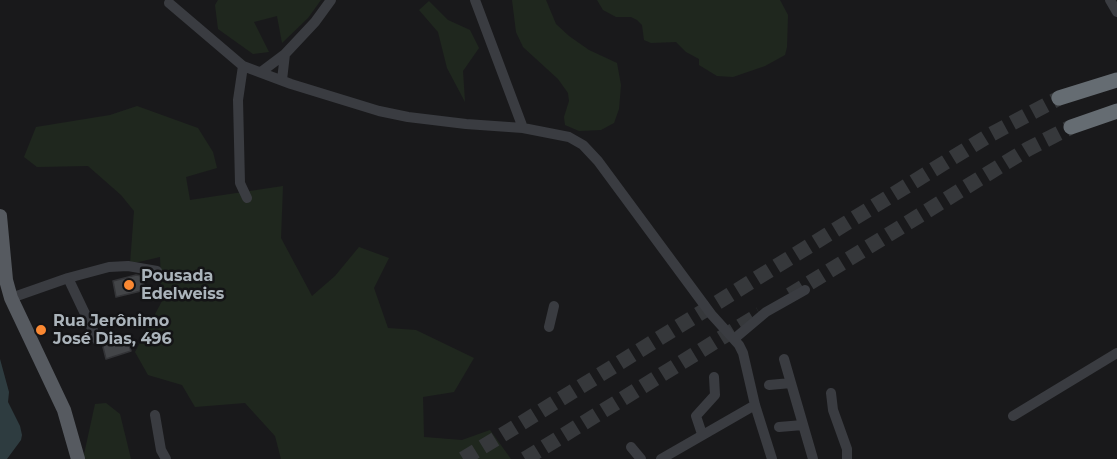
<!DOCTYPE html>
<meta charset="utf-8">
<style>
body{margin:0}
canvas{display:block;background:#19191b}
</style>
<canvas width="1117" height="459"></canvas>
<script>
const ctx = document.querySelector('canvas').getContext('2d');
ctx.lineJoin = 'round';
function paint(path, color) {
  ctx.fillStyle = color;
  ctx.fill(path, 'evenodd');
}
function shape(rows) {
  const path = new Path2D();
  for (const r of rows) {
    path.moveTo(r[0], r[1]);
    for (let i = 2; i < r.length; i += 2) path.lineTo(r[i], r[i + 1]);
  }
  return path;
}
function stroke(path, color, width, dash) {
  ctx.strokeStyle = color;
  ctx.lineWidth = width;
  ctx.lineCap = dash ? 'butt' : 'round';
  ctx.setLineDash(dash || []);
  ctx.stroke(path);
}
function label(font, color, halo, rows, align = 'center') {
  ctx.font = font + ' Montserrat,sans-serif';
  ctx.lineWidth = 5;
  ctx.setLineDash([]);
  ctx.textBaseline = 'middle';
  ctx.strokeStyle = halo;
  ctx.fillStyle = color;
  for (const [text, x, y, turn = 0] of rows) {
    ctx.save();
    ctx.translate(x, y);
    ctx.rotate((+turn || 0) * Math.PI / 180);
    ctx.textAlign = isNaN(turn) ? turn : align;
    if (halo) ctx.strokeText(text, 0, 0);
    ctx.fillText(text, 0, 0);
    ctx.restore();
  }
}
paint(shape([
 [218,0,321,0,308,18,282,43,277,16,254,22,269,52,253,54,218,29,215,5],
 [512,0,546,0,556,24,569,36,589,50,617,63,621,85,619,109,614,123,601,130,579,131,565,125,564,117,569,101,568,93,558,79,523,47,516,32],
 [597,0,780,0,788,15,787,47,785,55,765,66,733,77,717,76,699,65,699,59,686,52,676,42,651,43,644,40,642,25,637,20,631,17,616,17,603,10],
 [429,1,448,20,470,30,479,48,463,71,465,102,447,68,438,32,419,10],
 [137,106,198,128,213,152,217,168,186,177,190,200,283,186,281,238,312,296,335,276,359,247,389,258,374,288,388,328,416,330,474,358,454,392,423,397,424,437,462,440,490,430,511,459,281,459,275,436,245,403,195,407,182,385,148,375,135,352,162,301,160,257,130,264,134,211,121,195,88,166,37,167,24,157,36,127,110,115],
 [106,403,120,414,131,459,83,459,95,404]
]), '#1f271e');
paint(shape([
 [0,359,9,392,8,402,20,426,22,435,21,440,7,459,0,459]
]), '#2e3c40');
const building = shape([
 [136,275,142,276,145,290,116,297,113,281,136,275],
 [126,336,131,351,106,359,103,347,105,343,126,336]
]);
paint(building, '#434548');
stroke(building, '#333437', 1.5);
stroke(shape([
 [790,295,1028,149,1071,127],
 [463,459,988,136,1059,98],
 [525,459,760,314]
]), '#36383b', 15, [15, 8]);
stroke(shape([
 [475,0,523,128],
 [1110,0,1117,12],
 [169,3,243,66,291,84,379,111,408,117,466,124,523,128,569,137,583,145,598,161,711,314,739,345,743,353,755,405,772,459],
 [243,66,238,100,240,183,247,198],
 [261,72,285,54,315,22,331,0],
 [282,80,285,54],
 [68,278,98,341],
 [11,298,68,278,109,267,128,266,157,271],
 [549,327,554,306],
 [734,339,766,312,805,290],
 [784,359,813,459],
 [769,385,791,383],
 [831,393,833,410,847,449,847,459],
 [155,415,161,450,166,459],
 [1013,416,1117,353],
 [779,427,803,425],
 [702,434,696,416,715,395,714,377],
 [631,447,641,459],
 [661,459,755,405]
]), '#3a3c41', 10);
stroke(shape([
 [0,216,6,280,11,298,64,410,78,459]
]), '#565a60', 14);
stroke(shape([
 [1059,98,1117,80],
 [1071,127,1117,111]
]), '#656c72', 15);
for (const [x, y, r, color] of [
 [129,285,6,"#fa8832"],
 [41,330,6,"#fa8832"]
]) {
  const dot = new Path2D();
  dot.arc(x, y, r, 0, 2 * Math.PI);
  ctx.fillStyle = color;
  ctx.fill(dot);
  stroke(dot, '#141416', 2);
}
label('bold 16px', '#abb4bb', '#141416', [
 ["Pousada",141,276],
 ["Edelweiss",141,294],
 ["Rua Jerônimo",53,321],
 ["José Dias, 496",53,339]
], 'left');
</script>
